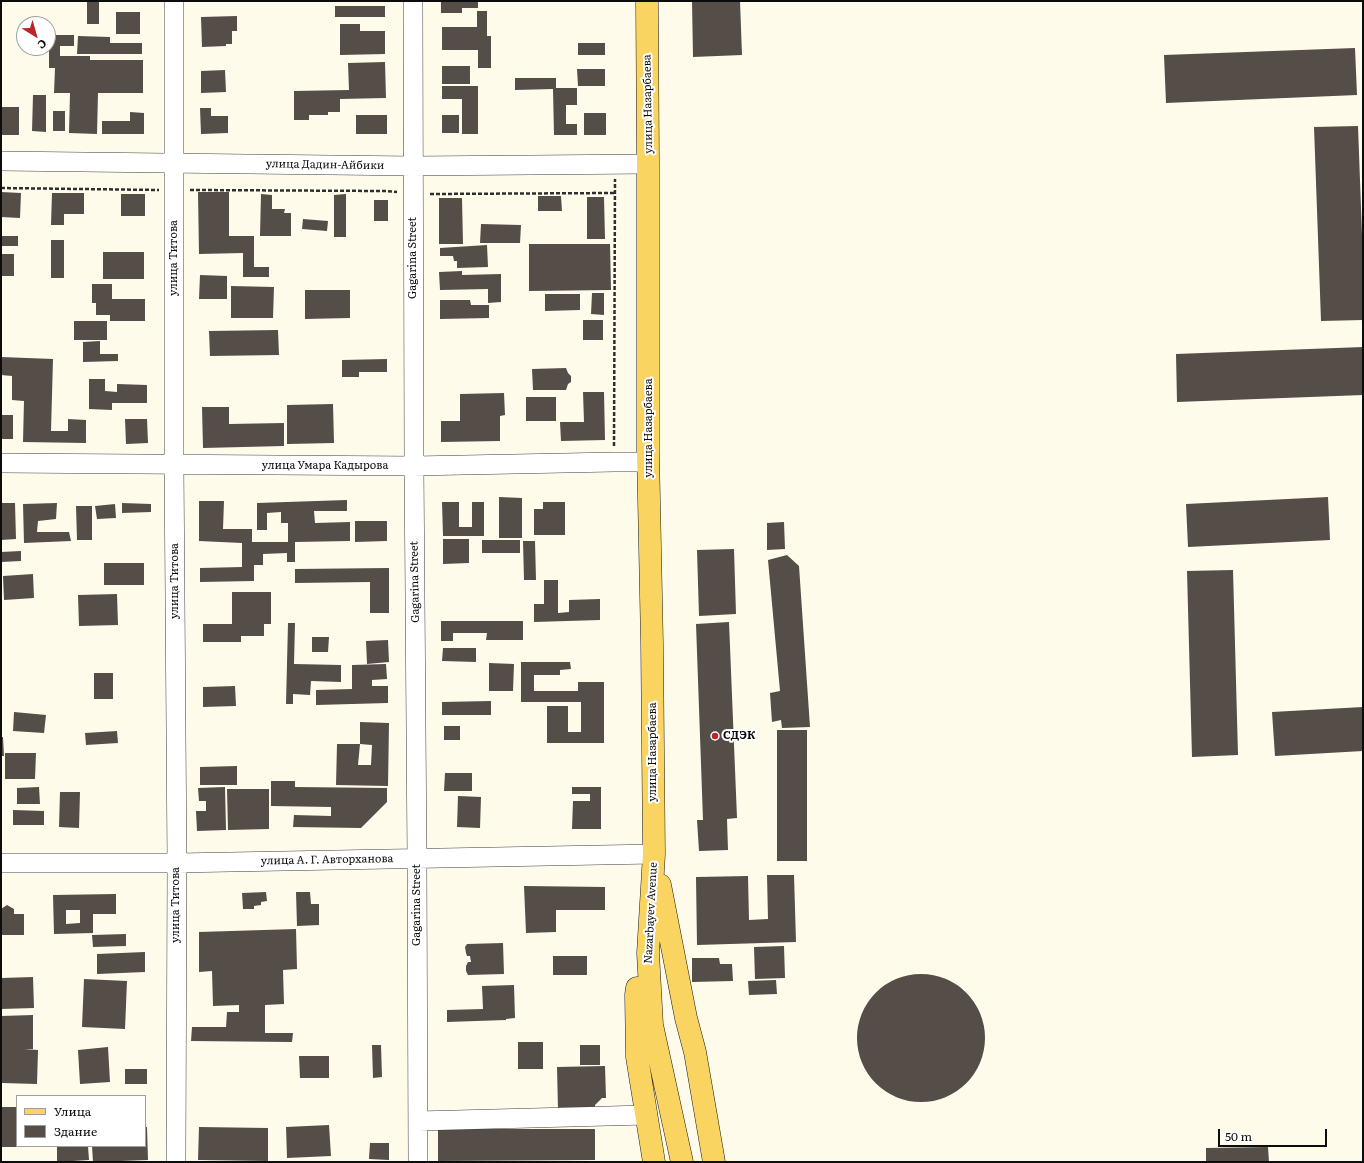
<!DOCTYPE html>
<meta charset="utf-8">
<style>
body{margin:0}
#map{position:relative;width:1364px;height:1163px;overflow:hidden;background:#fffbeb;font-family:Literata,serif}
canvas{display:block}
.frame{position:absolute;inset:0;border:2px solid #0c0c0c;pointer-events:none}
.legend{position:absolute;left:16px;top:1095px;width:130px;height:52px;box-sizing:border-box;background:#fff;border:1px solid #9e9e9e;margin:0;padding:5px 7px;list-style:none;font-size:12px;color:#0c0c0c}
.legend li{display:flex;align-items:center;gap:8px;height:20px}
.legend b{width:20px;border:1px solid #9e9e9e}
.north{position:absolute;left:16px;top:16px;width:40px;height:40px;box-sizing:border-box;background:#fff;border:1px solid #9e9e9e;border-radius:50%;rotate:143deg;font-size:11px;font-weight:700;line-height:16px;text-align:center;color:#0c0c0c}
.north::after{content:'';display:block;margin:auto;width:14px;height:18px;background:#bc242b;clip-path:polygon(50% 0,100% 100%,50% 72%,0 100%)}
.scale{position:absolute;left:1218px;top:1129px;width:109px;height:18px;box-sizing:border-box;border:2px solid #0c0c0c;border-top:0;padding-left:5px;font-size:12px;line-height:14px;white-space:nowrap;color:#0c0c0c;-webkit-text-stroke:3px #fff;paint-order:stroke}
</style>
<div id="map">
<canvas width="1364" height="1163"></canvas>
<div class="frame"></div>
<ul class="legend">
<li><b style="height:5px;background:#f9d460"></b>Улица</li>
<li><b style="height:11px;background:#544d48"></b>Здание</li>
</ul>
<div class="north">С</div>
<div class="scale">50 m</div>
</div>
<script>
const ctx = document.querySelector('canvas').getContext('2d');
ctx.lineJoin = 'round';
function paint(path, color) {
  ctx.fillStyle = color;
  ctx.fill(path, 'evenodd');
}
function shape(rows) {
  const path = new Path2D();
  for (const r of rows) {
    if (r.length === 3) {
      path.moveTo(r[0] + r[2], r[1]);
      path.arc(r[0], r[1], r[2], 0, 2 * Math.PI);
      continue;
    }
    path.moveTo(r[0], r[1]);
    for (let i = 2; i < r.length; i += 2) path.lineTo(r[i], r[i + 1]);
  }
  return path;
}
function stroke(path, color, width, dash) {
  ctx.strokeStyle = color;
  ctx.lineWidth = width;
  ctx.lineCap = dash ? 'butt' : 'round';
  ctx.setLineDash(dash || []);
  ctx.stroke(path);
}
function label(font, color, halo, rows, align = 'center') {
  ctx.font = font + ' Literata,serif';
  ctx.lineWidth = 4;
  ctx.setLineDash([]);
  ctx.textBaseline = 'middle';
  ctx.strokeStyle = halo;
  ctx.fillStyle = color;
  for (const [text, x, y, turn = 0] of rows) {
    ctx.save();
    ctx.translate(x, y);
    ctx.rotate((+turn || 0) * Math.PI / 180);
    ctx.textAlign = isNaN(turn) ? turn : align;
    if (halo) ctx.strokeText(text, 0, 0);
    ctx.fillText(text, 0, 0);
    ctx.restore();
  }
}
paint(shape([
 [87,1,99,1,99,24,87,24],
 [441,1,478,1,478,8,462,8,462,13,441,13],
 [692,1,740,1,742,55,693,57],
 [335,6,385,6,385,17,335,17],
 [477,11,487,11,487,36,491,36,491,68,478,68,478,50,442,50,442,27,477,27],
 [116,12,140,12,140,34,116,34],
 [237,16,237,31,232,31,232,44,226,44,226,46,202,47,201,17],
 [340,24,360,24,360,31,385,31,385,54,340,55],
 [49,35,74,35,74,46,60,46,60,56,90,56,90,60,143,60,143,93,98,93,97,134,69,133,70,93,54,93,55,68,49,68],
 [78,36,110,37,110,43,142,43,142,54,77,54],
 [578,43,605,43,605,55,578,55],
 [34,48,46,48,46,53,34,53],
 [1355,48,1357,95,1166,103,1164,55],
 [385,62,386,98,340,99,340,112,328,112,328,115,309,115,309,120,294,120,294,91,349,90,348,63],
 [442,66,470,66,470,84,442,84],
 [577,69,605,69,605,86,578,86],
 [225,70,226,92,201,93,201,71],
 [515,78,556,78,556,88,577,88,577,105,566,105,566,124,577,124,577,135,554,135,553,89,515,90],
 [442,86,478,86,478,134,462,134,462,99,442,99],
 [33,95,46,95,46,132,32,131],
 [2,107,19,107,19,135,1,135],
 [200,108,211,108,211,116,228,116,228,133,201,134],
 [53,111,65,111,65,131,53,131],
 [130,112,144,113,144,134,102,134,102,121,130,121],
 [584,113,606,113,606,135,584,135],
 [356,115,387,115,387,134,356,134],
 [442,115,459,115,459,133,442,133],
 [1358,126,1363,262,1363,320,1321,321,1314,127],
 [1,192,21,193,20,218,1,217],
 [198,192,229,192,229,236,254,236,254,267,269,267,269,277,243,277,243,253,199,254],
 [52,193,84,193,84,214,64,214,64,225,51,225],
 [121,194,145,194,145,216,121,216],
 [261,194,272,195,272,209,285,209,284,213,291,213,291,236,260,236],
 [346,194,346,237,334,237,334,195],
 [538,196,561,196,562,211,538,211],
 [587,197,604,197,605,239,587,239],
 [439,198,462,198,463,244,439,244],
 [374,200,388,200,388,221,374,221],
 [303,219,328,221,327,231,302,229],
 [481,224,521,225,520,243,480,243],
 [1,236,18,236,18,246,1,246],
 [51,240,64,240,64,278,51,278],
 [529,244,610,244,611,290,529,291],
 [487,245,488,267,457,268,457,261,454,261,453,256,440,256,440,248],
 [103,252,144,252,144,279,103,279],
 [1,254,14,254,14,276,1,276],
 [462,271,462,275,501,274,501,302,488,303,488,289,440,290,439,272],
 [200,275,227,276,227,299,199,299],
 [92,284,112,284,112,299,145,299,145,321,110,321,110,315,96,315,96,303,92,303],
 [231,286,274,287,273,318,231,318],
 [305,290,350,290,350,318,305,319],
 [592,293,604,293,604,315,591,314],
 [545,294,580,294,580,310,545,311],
 [440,300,470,300,471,305,489,305,489,318,440,319],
 [583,320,603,320,603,340,583,340],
 [74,321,107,321,107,340,74,340],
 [278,330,279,355,210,356,209,331],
 [100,341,100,354,118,354,118,361,83,362,83,342],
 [1363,347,1363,395,1177,402,1176,354],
 [1,357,53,359,51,431,68,431,68,419,86,420,86,443,23,442,24,401,12,400,12,376,1,375],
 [387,359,387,372,359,372,359,377,342,377,342,360],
 [566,368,568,373,571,376,571,382,568,384,566,390,533,390,532,369],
 [89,379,105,379,105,391,117,392,117,384,147,385,147,403,112,403,112,410,89,409],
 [583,392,604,392,605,440,561,441,560,422,584,422],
 [504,393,505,415,500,416,500,441,441,442,441,421,460,421,460,394],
 [526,397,556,397,556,421,526,421],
 [333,404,334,443,287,444,287,405],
 [202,407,229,407,229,424,284,423,284,446,203,448],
 [1,415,13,415,13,439,1,439],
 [125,419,147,419,148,443,126,444],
 [499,497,522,498,522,538,499,538],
 [1328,497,1330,540,1188,547,1186,504],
 [347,500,347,511,314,511,315,523,350,522,350,541,295,542,295,562,287,562,287,553,263,554,263,565,254,565,254,581,200,582,200,568,242,567,242,543,199,541,199,501,224,501,223,529,252,529,252,542,288,542,288,523,281,523,281,512,267,513,267,530,257,530,257,503],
 [442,502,459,502,459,527,472,527,472,502,484,502,484,536,443,536],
 [543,502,565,502,565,535,534,535,534,509,543,509],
 [1,503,15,503,16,539,1,540],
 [57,503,56,519,38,521,37,532,69,532,71,541,24,543,23,504],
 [122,503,151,504,151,512,122,513],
 [115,504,116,518,97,519,95,506],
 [76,506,92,506,92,540,77,540],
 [355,521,387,521,387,541,355,542],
 [784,522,785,549,767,550,767,523],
 [443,539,469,539,469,563,443,564],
 [482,540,520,540,520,553,482,553],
 [523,541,535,541,536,580,524,580],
 [734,549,736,614,699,616,697,550],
 [21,551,21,561,1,562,1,552],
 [787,555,799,566,810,727,782,728,781,720,772,722,770,693,780,691,768,560],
 [104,563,144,563,144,585,104,585],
 [389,568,389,613,370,613,370,582,295,583,295,569],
 [1233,570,1238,755,1192,757,1187,571],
 [33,574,34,598,4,600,3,576],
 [544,580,558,580,558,613,569,612,569,600,600,599,600,620,534,622,534,604,544,604],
 [232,592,271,592,271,624,264,624,264,636,241,636,241,642,203,642,203,624,232,624],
 [117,594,118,625,79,626,78,595],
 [441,621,523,621,523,640,486,640,487,633,453,633,453,641,441,641],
 [729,622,737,818,727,819,728,850,699,851,697,820,703,820,696,624],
 [288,623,295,623,294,664,341,665,341,682,311,681,310,695,293,694,293,704,286,704],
 [312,637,329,637,328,652,312,652],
 [388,640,389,662,367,664,366,641],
 [443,648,476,648,476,662,442,661],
 [521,662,570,662,571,669,560,670,560,675,534,675,534,691,578,691,578,682,604,682,604,743,547,743,547,706,568,706,568,732,581,732,581,702,521,702],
 [489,663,514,664,513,691,489,691],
 [386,664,387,679,372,680,372,686,388,686,388,703,316,705,316,690,352,689,352,665],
 [94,673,113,673,113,699,94,699],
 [235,686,236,706,203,707,203,687],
 [491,701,491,715,442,715,442,702],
 [1363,707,1363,751,1275,756,1272,712],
 [14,712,46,715,44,733,13,731],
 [360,722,389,723,388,786,336,785,337,744,360,744,358,765,371,765,372,745,360,744],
 [444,726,460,726,460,740,444,740],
 [777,730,807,730,807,861,777,861],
 [117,731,118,743,86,745,85,733],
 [1,737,3,737,4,756,1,756],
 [5,753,36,753,35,779,5,779],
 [237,766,237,785,200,785,200,767],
 [445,773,472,773,472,791,444,791],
 [271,781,295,781,295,787,387,788,387,802,361,828,293,827,294,815,331,816,331,807,271,806],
 [39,787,40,804,17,804,17,788],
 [225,787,226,830,197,831,196,811,206,811,206,801,199,801,198,788],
 [572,787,601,787,601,829,572,829,573,801,590,801,590,794,572,794],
 [227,789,269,789,269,829,228,830],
 [60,792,80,792,79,828,59,827],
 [458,796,481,797,480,828,457,827],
 [13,810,44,811,44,825,13,825],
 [767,875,794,875,796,942,697,945,696,877,748,876,749,920,768,919],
 [524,886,605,887,605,910,556,910,556,932,526,933],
 [266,892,267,901,261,902,261,905,254,906,254,909,243,909,242,893],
 [296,892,310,892,311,904,319,904,319,925,297,926],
 [116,894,116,914,93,914,93,933,54,934,53,895],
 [66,910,80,910,80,923,66,924],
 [7,905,14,909,14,914,24,914,24,935,1,935,1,909],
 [296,929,297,969,283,970,284,1004,265,1005,265,1033,293,1033,292,1042,191,1041,192,1027,226,1027,227,1012,239,1012,239,1005,213,1006,212,971,199,972,199,932],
 [126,934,126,946,93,947,92,935],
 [503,943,504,974,468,975,466,971,466,966,468,962,471,962,470,956,467,956,466,953,465,947,467,944],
 [784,946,785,978,755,979,754,947],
 [145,952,145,972,97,974,97,954],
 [553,956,587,956,587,975,553,975],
 [692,958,719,958,720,964,732,964,733,981,692,982],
 [921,1038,64],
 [33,977,34,1008,1,1009,1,978],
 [84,979,127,981,125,1029,82,1027],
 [776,980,777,994,749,995,748,981],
 [514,985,515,1018,506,1019,506,1020,447,1022,447,1010,483,1009,482,986],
 [33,1015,33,1049,24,1049,38,1050,37,1084,2,1083,1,1016],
 [518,1042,543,1042,543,1069,518,1069],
 [372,1045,381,1045,382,1077,373,1078],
 [580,1045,600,1045,600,1065,580,1065],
 [108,1047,110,1082,80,1084,78,1050],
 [299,1056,329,1056,329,1078,300,1078],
 [605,1066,606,1098,602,1098,595,1105,595,1109,558,1110,557,1067],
 [125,1069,147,1069,147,1084,125,1084],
 [1,1107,17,1107,17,1147,1,1147],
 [329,1125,331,1156,287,1158,286,1127],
 [145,1127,147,1127,148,1160,93,1162,92,1146,145,1146],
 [199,1127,268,1128,268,1161,198,1160],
 [438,1129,595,1129,595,1160,438,1161],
 [370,1143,389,1143,389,1160,369,1159],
 [57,1146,88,1146,89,1160,57,1162],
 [1268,1147,1269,1162,1206,1162,1206,1148]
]), '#544d48');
const minor = shape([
 [174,1,174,465,177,863,176,1162],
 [413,1,414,466,417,858,418,1162],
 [1,161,413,166,648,164],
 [1,463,414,466,614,462,648,462],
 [1,863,177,863,654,854],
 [418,1121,646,1115]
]);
const major = shape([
 [647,1,648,164,648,452,652,643,654,854,648,953,652,1025,682,1162],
 [660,885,686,1018,695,1052,714,1162],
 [637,988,636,995,637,1057,654,1162]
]);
stroke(minor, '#3f3f3f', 20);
stroke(major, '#1d1d1d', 23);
stroke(shape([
 [1,188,159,190],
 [190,190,386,191,397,192],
 [430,194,615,193],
 [614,446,615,179]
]), '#2e2e2e', 2.5, [4, 2]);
stroke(minor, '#fff', 19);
stroke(major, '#f9d460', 22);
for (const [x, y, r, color] of [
 [715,736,4,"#bc242b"]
]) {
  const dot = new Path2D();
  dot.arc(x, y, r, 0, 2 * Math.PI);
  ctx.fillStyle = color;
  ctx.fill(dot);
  stroke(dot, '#fff', 1.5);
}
label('11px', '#0c0c0c', '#fff', [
 ["улица Назарбаева",648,104,-91],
 ["улица Дадин-Айбики",325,165,1],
 ["улица Титова",174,258,-90],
 ["Gagarina Street",413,258,-90],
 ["улица Назарбаева",649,428,-90],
 ["улица Умара Кадырова",325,466],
 ["улица Титова",175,581,-90],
 ["Gagarina Street",415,582,-91],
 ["улица Назарбаева",653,752,-90],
 ["улица А. Г. Авторханова",327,860,-1],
 ["улица Титова",176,905,-90],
 ["Gagarina Street",417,905,-90],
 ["Nazarbayev Avenue",651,913,-87]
]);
label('bold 11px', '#0c0c0c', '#fff', [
 ["СДЭК",723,736]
], 'left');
</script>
